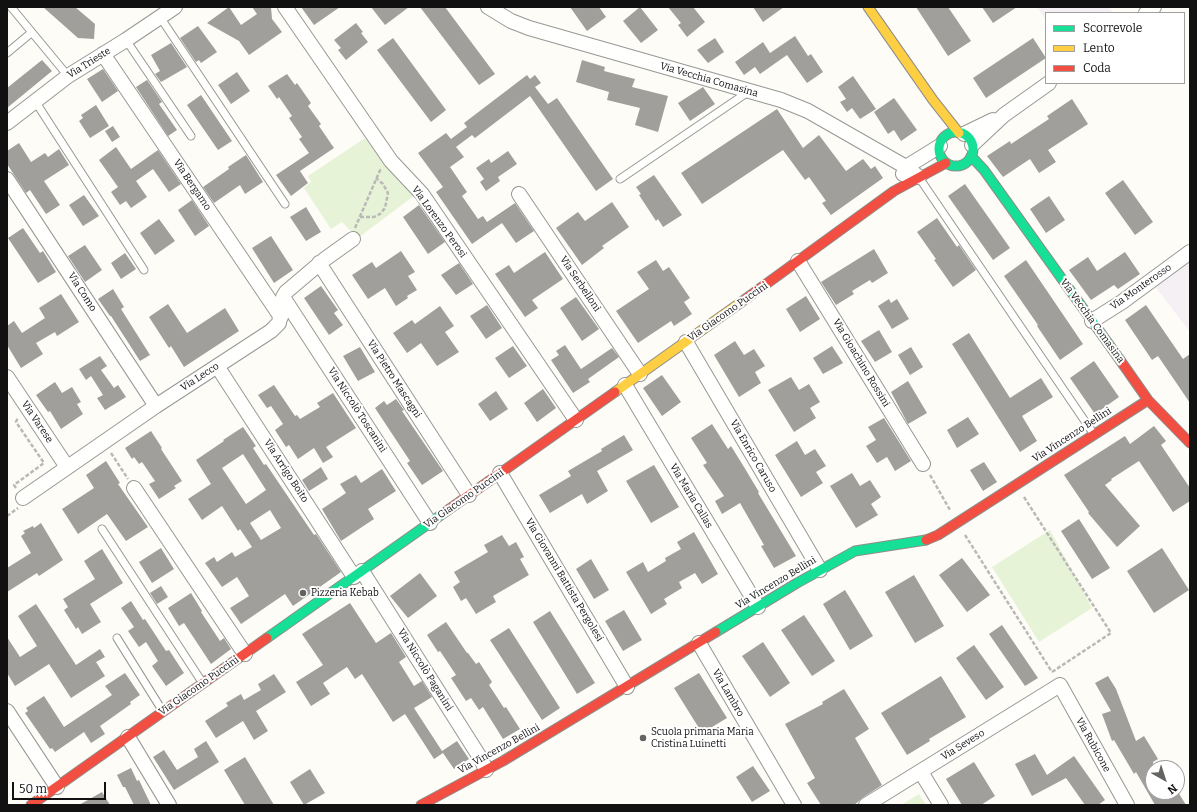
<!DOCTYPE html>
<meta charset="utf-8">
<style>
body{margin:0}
#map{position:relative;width:1197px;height:812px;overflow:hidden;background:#fdfcf7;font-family:Bitter,serif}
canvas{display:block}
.frame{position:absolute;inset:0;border:8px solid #111;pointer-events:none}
.legend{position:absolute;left:1045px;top:12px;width:140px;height:72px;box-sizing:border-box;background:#fff;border:1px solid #a0a0a0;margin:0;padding:5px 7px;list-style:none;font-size:12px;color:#111}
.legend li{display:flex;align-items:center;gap:8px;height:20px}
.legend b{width:20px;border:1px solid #a0a0a0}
.north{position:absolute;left:1145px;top:760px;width:40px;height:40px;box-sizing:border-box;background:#fff;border:1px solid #a0a0a0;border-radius:50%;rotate:141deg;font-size:11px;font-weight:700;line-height:16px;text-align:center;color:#111}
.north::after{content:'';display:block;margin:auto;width:14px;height:18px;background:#646362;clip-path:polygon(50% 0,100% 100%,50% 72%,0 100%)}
.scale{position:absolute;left:12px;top:782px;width:94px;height:18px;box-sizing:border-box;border:2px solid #111;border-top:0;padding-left:5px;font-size:12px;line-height:14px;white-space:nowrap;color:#111;-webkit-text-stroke:3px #fff;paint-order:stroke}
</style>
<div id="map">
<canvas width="1197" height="812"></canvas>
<div class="frame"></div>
<ul class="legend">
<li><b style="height:5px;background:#16e098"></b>Scorrevole</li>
<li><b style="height:5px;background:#ffcf43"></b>Lento</li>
<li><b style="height:5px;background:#f24e42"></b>Coda</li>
</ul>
<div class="north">N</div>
<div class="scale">50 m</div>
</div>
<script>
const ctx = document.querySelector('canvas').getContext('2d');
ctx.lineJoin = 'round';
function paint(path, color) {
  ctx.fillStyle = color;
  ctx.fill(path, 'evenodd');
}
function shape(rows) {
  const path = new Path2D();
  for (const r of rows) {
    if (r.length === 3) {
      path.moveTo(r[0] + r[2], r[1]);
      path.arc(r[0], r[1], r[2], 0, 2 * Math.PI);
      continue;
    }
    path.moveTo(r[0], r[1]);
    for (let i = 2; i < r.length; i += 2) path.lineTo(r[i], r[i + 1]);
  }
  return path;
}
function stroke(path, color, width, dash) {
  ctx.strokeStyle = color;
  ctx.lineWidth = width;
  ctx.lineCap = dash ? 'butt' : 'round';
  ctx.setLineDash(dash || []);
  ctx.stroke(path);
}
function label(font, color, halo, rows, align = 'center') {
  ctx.font = font + ' Bitter,serif';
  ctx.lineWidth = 4;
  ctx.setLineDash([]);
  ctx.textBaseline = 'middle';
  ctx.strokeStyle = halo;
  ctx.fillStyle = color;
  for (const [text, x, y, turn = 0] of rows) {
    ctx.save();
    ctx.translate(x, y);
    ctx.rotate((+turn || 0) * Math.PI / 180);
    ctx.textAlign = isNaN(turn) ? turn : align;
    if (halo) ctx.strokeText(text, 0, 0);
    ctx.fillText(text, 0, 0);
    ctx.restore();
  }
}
paint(shape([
 [1037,7,1109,7,1113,13,1046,13,1046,20],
 [1190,259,1190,332,1154,285]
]), '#f5f0f3');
paint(shape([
 [365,138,387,167,415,195,358,238,342,222,331,229,304,188,311,182,308,176],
 [1050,530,1092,608,1039,642,992,567],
 [919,794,926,805,901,805]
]), '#e7f3d7');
paint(shape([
 [43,7,75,7,95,24,94,39,78,38],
 [229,7,241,25,257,14,252,7,271,7,272,19,282,32,249,55,239,41,207,23],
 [301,7,340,7,314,25],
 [371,7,409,7,385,25],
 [420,7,445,7,495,74,479,85],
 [570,7,599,7,606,17,587,31],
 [640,7,658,30,641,43,623,21],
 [668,7,693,7,705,22,687,37,678,25,681,23],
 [753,7,784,7,763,22],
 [916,7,948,7,971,41,948,56],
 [982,7,1017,7,993,23],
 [356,23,363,32,361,33,368,42,346,60,338,50,341,48,334,40],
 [198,26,217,52,201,63,199,60,196,62,180,38],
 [795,36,808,56,811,54,823,72,807,83,787,55,760,74,755,67,744,75,735,62,763,42,770,53],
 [393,38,446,110,431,122,377,50],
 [715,38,724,52,708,63,697,50],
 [1033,38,1046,58,986,98,973,78],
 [171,43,187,67,161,82,155,74,160,71,151,55],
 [42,60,52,71,7,108,7,88],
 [582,60,605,67,604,71,635,79,632,87,668,96,658,132,635,125,640,108,607,100,609,92,576,82],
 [103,69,118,91,102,102,87,79],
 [237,72,250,91,231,104,218,85],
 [287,74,295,85,297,83,311,103,308,106,321,124,319,126,334,148,300,171,308,183,291,196,276,175,309,153,299,139,302,137,289,118,292,116,279,97,277,99,268,86],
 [527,75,530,79,535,75,541,83,535,87,548,104,557,98,613,179,596,191,530,96,475,138,472,135,456,147,464,157,450,167,467,192,462,196,478,219,483,216,487,222,515,203,534,231,516,243,502,223,472,244,436,192,443,187,418,153,446,133,451,139,467,127,464,123],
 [853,76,876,109,860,119,852,108,847,112,840,102,846,99,838,87],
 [147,80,162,102,159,104,177,130,168,136,136,87],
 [703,87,715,104,690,121,678,103],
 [201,95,232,141,218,150,187,105],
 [894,98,917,130,901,141,894,130,888,134,874,112],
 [1072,99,1088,124,1048,150,1056,162,1039,173,1030,159,1003,177,987,156,1010,141,1011,144,1049,119,1047,116],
 [96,105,109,126,90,138,79,121,83,118,81,115],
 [777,109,803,148,819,135,846,171,863,159,871,169,875,166,883,178,831,215,822,203,826,201,809,177,805,180,783,150,702,204,681,173],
 [113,126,120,137,112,142,105,131],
 [19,143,31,162,45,153,48,157,59,149,69,165,44,181,60,205,46,214,30,190,26,193,7,164,7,151],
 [116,147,131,169,158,150,181,184,169,192,153,169,136,181,147,197,131,208,126,201,120,205,111,192,118,187,99,160],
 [508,151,517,164,498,177,500,181,486,191,480,182,484,179,476,168,489,159,491,163],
 [246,155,263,182,245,194,240,185,214,203,203,187,229,169,228,167],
 [654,175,682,215,663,227,658,219,656,221,639,195,641,194,636,187],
 [1123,180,1153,222,1135,235,1105,193],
 [965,184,1010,248,993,260,948,196],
 [84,195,99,216,83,226,69,205],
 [1049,196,1065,220,1046,233,1030,209],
 [192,200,209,226,195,236,178,210],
 [612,202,629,227,602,246,604,248,582,265,556,228,578,212,585,221],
 [419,205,445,242,428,254,403,217],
 [306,207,321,232,306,241,290,217],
 [937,218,957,247,959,245,976,270,953,287,934,260,936,259,917,232],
 [159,219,175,241,155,255,140,233],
 [23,228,40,253,43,251,56,272,38,283,8,238],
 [271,236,293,270,274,283,252,248],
 [85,245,102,270,85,282,68,256],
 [874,249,888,273,872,283,870,280,852,291,854,294,836,305,821,282],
 [401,251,415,272,408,276,417,290,407,296,408,298,396,306,385,288,368,299,352,275,372,262,376,268],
 [545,252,563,279,532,300,538,308,525,317,495,274,509,265,514,273],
 [1125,252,1140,274,1118,289,1114,285,1091,300,1069,270,1088,257,1097,271],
 [125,253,136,269,121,279,111,263],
 [656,260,663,271,669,267,690,298,684,302,692,314,674,326,671,321,638,343,616,311,649,289,637,272],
 [1026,260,1083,344,1060,360,1037,326,1038,325,1004,276],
 [459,263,473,284,456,295,441,275],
 [321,286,338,310,334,313,343,325,329,335,304,298],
 [113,289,124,307,121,309,150,355,140,361,111,316,110,316,98,299],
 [61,294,79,322,57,336,55,332,36,343,43,354,21,368,7,345,7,326,14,321,22,333,45,318,39,308],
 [806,296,820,319,800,332,786,309],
 [576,297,599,329,582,341,560,308],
 [889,299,891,303,897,299,909,319,892,329,878,306],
 [168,304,187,333,225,308,239,331,184,367,171,346,169,348,149,317],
 [487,305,502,328,486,339,470,316],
 [1146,305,1183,359,1190,354,1190,403,1158,356,1152,360,1125,320],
 [440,306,454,326,445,332,459,352,437,366,421,343,407,353,393,333,412,320,415,324],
 [879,330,892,352,875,362,861,341],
 [969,333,1010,398,1041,378,1053,397,1022,416,1037,441,1020,452,952,344],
 [735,341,744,355,754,349,765,366,755,372,761,383,739,397,714,355],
 [565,345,581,369,612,348,619,357,588,379,590,382,573,393,551,360,559,355,556,351],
 [513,346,527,366,509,378,495,358],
 [832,346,843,363,823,374,813,358],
 [360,347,375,372,358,381,343,356],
 [911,347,923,367,910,375,898,355],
 [100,356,107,366,101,370,114,388,118,385,126,397,105,410,97,398,103,395,91,376,86,380,79,369],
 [1094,361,1119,397,1095,414,1070,378],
 [662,375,681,402,662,416,643,388],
 [791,377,799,390,809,384,820,402,810,408,816,418,794,432,768,390],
 [908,381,927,413,908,424,891,392],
 [55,382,62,393,72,387,81,402,77,404,83,414,61,429,50,411,48,412,36,395],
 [274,385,295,416,297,415,300,419,320,407,317,403,333,393,356,428,326,447,333,457,323,463,314,448,298,459,289,445,286,447,275,430,283,424,271,406,267,408,258,395],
 [543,389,556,408,537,422,524,403],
 [496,391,508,409,490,421,478,404],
 [396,399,404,410,402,411,443,471,422,485,407,463,410,461,375,408,384,401,387,405],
 [968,417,979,434,957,448,947,430],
 [884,418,911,461,895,471,887,457,877,463,866,446,876,440,868,427],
 [712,424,728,449,731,446,744,467,759,492,758,493,796,556,774,568,761,546,764,545,740,503,722,514,715,501,724,496,703,465,707,463,691,438],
 [1154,426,1166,441,1161,445,1190,488,1190,501,1173,512,1139,461,1111,479,1112,480,1105,485,1140,526,1117,547,1088,513,1089,512,1064,475,1125,436,1130,444],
 [243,427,256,446,253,448,264,465,266,464,314,535,316,534,341,572,293,606,285,594,241,624,230,608,249,596,237,577,222,587,205,563,214,557,217,562,232,552,235,557,252,547,240,529,238,531,222,506,202,520,188,499,211,484,196,460,224,441,223,440],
 [243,454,266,490,246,504,222,468],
 [270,510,281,528,261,540,250,523],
 [151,431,162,448,161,449,182,481,174,486,176,488,159,499,149,484,155,481,142,462,139,464,134,457,132,459,125,448],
 [624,435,633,450,597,471,608,491,587,504,582,494,550,513,539,495,571,476,568,471,602,451,601,449],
 [797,441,805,455,815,449,826,466,816,472,823,483,801,497,775,455],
 [106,461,120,483,118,484,148,527,126,541,107,514,78,534,62,509,94,488,86,475],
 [984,462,997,482,983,491,970,470],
 [654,465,679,507,651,523,626,481],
 [321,467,328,479,309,491,302,480],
 [382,469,396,491,368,509,374,519,341,541,322,509,346,493,340,484,356,475,361,483],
 [852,473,860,486,870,480,881,497,871,504,878,515,856,528,830,486],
 [1079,519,1110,568,1092,579,1061,531],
 [41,523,63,560,39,576,37,573,7,592,7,568,31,553,21,536,25,533,23,531,33,526,34,528],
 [694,532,718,574,702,584,695,573,679,582,682,588,664,599,667,604,651,614,626,572,643,562,648,572,666,561,665,558,681,549,677,542],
 [502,535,509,546,516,542,524,557,520,559,529,575,493,596,496,602,476,614,466,598,461,601,453,587,460,582,454,572,488,552,484,545],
 [161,548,174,569,152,583,139,562],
 [1162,548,1189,590,1154,613,1127,571],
 [102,549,123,583,90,604,101,622,82,634,78,627,76,629,64,610,68,607,63,599,95,579,84,561],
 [962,558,990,595,967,612,939,575],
 [591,559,609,590,594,599,576,569],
 [420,573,437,596,408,618,390,596],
 [914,575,944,626,915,643,885,592],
 [161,586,168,597,157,604,150,593],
 [845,590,873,636,850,650,823,604],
 [191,593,202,611,201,612,220,641,224,638,231,649,211,664,184,623,179,626,168,608],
 [131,601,143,620,145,619,166,651,169,650,184,673,166,686,152,666,158,661,146,642,139,647,128,631,134,627,121,608],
 [350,603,376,643,391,633,406,657,399,662,414,686,422,681,432,697,414,708,442,751,457,741,469,759,454,769,443,753,434,759,405,714,393,722,362,674,355,679,347,667,323,683,330,694,311,706,296,682,323,665,302,634],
 [36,604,76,665,100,649,105,657,96,662,105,676,71,698,49,664,15,686,7,673,7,637,20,657,37,646,18,616],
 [624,610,642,640,623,651,605,621],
 [550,611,595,683,577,694,533,622],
 [804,615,835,661,812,676,781,630],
 [446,622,467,653,468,653,476,664,479,662,492,682,489,685,504,708,506,707,520,729,503,739,483,707,479,710,471,698,466,701,451,678,456,675,440,651,438,652,427,635],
 [1002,625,1038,678,1025,686,989,634],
 [509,628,560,708,542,720,490,640],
 [763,642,790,683,770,697,742,656],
 [974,645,1004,687,986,700,956,658],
 [125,673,140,695,130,702,131,704,100,726,105,734,91,743,84,732,55,752,52,748,50,749,25,713,28,711,26,708,44,696,64,727,112,695,105,686],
 [699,673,727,718,702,733,674,688],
 [274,674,286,692,256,711,268,731,254,740,243,721,216,738,205,721,228,706,226,703,241,694,244,700,261,690,258,684],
 [941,676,966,717,929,739,930,741,907,755,881,713],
 [1108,676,1116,689,1136,741,1144,736,1158,759,1153,762,1153,792,1178,792,1186,805,1155,805,1136,772,1134,774,1114,740,1112,741,1102,714,1111,711,1095,683],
 [844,689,869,729,855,738,882,785,862,798,858,802,854,805,821,805,807,783,815,778,785,724,823,704,822,702],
 [206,741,219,762,174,790,153,757,164,750,177,770,198,757,194,749],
 [1035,754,1047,775,1074,756,1105,800,1098,805,1085,805,1066,778,1032,796,1015,764],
 [245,757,274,805,245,805,224,770],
 [974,762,995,796,981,805,962,805,946,779],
 [753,766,770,791,752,802,736,777],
 [131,768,137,781,139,780,151,805,134,805,125,787,123,787,117,775],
 [310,769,325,793,304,805,290,782],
 [102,792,110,805,79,805]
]), '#a19f9c');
const lane = shape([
 [11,7,68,76],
 [160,17,285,204],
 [126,40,191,136],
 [7,53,31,33],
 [35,101,144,270],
 [620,179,748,92],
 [920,179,1093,433],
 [102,529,202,682],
 [117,638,162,710]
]);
const street = shape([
 [285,7,391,161,422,194,576,420],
 [488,7,511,21,529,28,781,100,808,111,906,167,919,177],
 [1146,13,1154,7],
 [103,54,281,317],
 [7,123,68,76,126,40,175,7],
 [964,134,993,120],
 [972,145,1004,115,1049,83],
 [903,174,906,167,940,146],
 [7,179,156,406],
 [519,194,640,374],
 [798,261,923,464],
 [319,263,469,495],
 [283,297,430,523],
 [1092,321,1122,302,1190,252],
 [686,342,820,570],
 [217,366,354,577],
 [7,377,67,467],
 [625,385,758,607],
 [500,473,627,687],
 [134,488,245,654],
 [23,498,156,406,271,331,279,323,283,297,286,292,325,259,353,239],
 [362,571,481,759,486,770],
 [699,643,794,805],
 [7,711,57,787],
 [128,737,169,805],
 [921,772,941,805],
 [866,805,1060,685,1127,805]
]);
const fast = shape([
 [956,149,17],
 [971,156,984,170,1120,360],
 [716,632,797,583,855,551,926,540],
 [267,638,448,510]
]);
const slow = shape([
 [868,7,933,100,959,133],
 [615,392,740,303]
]);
const jam = shape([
 [740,303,894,191,946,163],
 [1120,360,1148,400,1190,443],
 [448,510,615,392],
 [926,540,938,535,1148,400],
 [31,805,267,638],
 [421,805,503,761,716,632]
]);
stroke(lane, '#979795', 9);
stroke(street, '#979795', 16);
stroke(fast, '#8e8d8b', 11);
stroke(slow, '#8e8d8b', 11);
stroke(jam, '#8e8d8b', 11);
stroke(shape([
 [360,217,374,217,380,214,385,208,388,193,383,184,376,178],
 [355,228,381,168],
 [111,453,128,479],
 [930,475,950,510],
 [16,488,14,485,44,463,16,422,18,417],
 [1024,497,1111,633,1052,672],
 [7,516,18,508],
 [965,535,1052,672]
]), '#b9b9b8', 2.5, [4, 2]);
stroke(lane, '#fffffe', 7);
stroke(street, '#fffffe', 14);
stroke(fast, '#16e098', 9);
stroke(slow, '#ffcf43', 9);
stroke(jam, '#f24e42', 9);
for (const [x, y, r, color] of [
 [303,593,4,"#646362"],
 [643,738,4,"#646362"]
]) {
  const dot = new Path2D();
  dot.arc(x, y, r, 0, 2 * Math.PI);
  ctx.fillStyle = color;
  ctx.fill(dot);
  stroke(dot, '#fff', 1.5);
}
label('10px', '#111', '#fff', [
 ["Via Trieste",89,63,-32],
 ["Via Vecchia Comasina",709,80,16],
 ["Via Bergamo",192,185,56],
 ["Via Lorenzo Perosi",439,222,54],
 ["Via Serbelloni",580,284,56],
 ["Via Monterosso",1141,287,-35],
 ["Via Como",82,292,57],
 ["Via Giacomo Puccini",728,312,-35],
 ["Via Vecchia Comasina",1092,321,54],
 ["Via Gioachino Rossini",861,363,59],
 ["Via Lecco",200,377,-33],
 ["Via Pietro Mascagni",394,379,57],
 ["Via Niccolò Toscanini",357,410,57],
 ["Via Varese",37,422,56],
 ["Via Vincenzo Bellini",1072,435,-33],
 ["Via Enrico Caruso",753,456,60],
 ["Via Arrigo Boito",286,471,57],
 ["Via Maria Callas",691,496,59],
 ["Via Giacomo Puccini",464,499,-35],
 ["Via Giovanni Battista Pergolesi",564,580,59],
 ["Via Vincenzo Bellini",776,583,-31],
 ["Via Niccolò Paganini",425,670,58],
 ["Via Giacomo Puccini",199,686,-35],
 ["Via Lambro",728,693,60],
 ["Via Seveso",963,745,-32],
 ["Via Rubicone",1093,745,61],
 ["Via Vincenzo Bellini",499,749,-29]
]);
label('10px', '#111', '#fff', [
 ["Pizzeria Kebab",311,593],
 ["Scuola primaria Maria",651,732],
 ["Cristina Luinetti",651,744]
], 'left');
</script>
